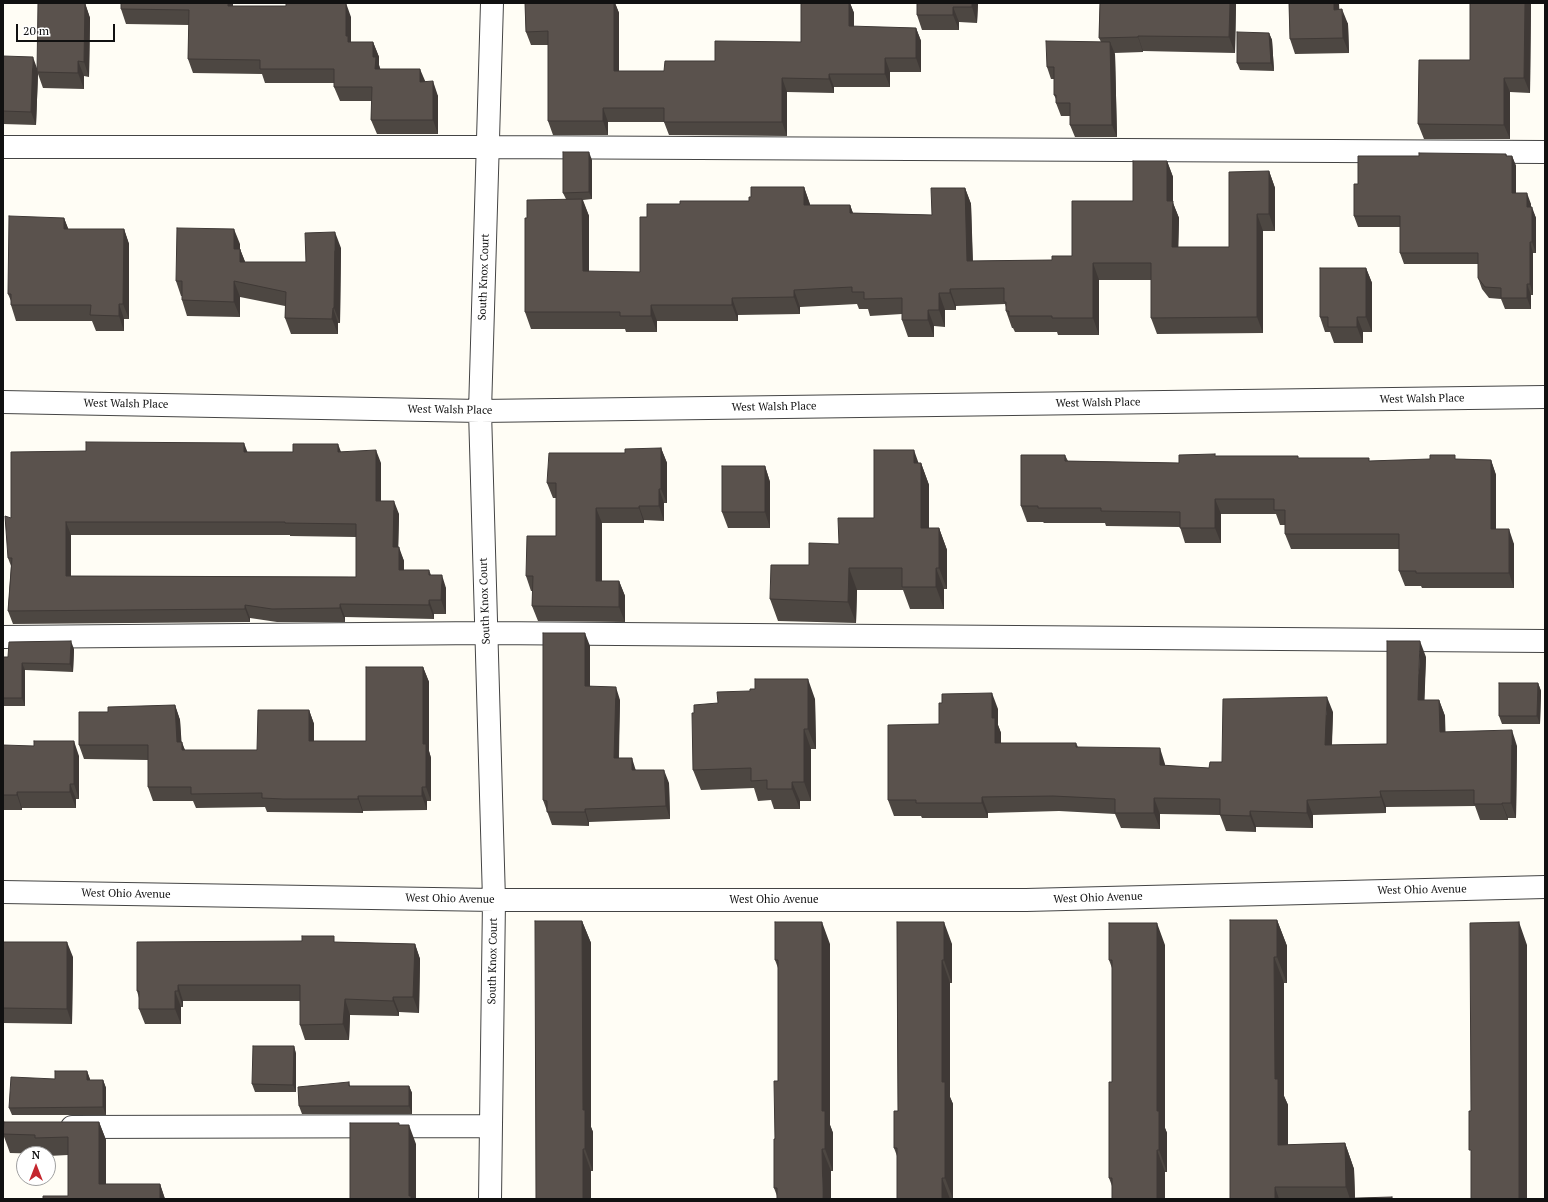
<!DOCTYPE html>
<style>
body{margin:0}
#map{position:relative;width:1548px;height:1202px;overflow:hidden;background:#fffdf5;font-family:"PT Serif",serif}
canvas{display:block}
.frame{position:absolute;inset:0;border:4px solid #111;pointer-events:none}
.north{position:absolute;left:16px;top:1146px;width:40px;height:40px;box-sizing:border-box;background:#fff;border:1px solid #a0a0a0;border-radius:50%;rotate:0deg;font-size:11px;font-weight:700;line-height:16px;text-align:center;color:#111}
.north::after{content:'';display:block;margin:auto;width:14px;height:18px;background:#c4262e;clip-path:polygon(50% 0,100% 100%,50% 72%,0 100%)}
.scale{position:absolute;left:16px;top:24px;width:99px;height:18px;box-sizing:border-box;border:2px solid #111;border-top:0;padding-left:5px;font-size:12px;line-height:14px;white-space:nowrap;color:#111;-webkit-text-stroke:3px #fff;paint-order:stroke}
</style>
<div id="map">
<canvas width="1548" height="1202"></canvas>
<div class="frame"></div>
<div class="north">N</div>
<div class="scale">20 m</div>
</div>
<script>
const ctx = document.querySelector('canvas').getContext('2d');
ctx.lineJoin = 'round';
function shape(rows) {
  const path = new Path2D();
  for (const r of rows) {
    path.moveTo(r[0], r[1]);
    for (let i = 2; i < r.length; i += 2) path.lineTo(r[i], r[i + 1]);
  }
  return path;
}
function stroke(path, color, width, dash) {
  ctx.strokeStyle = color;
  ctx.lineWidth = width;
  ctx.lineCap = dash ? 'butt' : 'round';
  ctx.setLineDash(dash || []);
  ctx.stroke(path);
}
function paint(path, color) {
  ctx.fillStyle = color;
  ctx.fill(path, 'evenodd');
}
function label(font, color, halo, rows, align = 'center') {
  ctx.font = font + ' "PT Serif",serif';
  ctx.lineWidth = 4;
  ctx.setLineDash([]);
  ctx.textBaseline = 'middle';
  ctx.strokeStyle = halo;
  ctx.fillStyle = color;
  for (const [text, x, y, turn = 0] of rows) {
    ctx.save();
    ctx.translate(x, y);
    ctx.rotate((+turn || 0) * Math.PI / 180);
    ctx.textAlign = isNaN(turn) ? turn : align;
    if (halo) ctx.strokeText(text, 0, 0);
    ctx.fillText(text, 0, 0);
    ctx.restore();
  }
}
const minor = shape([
 [3,147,488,147,1545,152],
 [3,402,480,411,1545,397],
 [3,637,486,633,1545,641],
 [3,892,494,900,1026,900,1545,887],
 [72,1127,491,1126],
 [490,1199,494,900,480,411,492,3]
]);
stroke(minor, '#444', 24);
stroke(minor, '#fff', 22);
paint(shape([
 [85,3,90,18,89,77,84,76,84,89,43,88,38,74,36,125,3,124,3,56,37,70],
 [121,3,233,3,233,6,351,17,351,42,373,42,379,57,379,65,380,69,425,82,438,96,438,134,377,134,371,120,372,101,340,101,334,87,334,83,265,83,262,74,193,73,188,59,189,25,126,24,121,9],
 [525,3,615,3,619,13,619,71,664,71,715,61,801,42,801,3,850,3,854,13,854,27,916,28,921,41,921,72,890,72,890,87,834,87,834,93,787,92,787,136,669,135,664,122,608,122,608,135,553,135,548,121,548,45,531,45,526,32],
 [917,3,978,3,977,23,959,22,959,30,922,30,917,15],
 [1100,3,1236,3,1235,53,1143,51,1143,52,1114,53,1115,54,1117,137,1075,137,1070,125,1070,116,1061,116,1056,103,1056,99,1054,95,1054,79,1051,79,1047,67,1101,42,1099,38],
 [1289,3,1339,3,1339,9,1348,24,1349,53,1295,54,1290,39],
 [1470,3,1531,3,1530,93,1510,92,1510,139,1424,139,1418,124,1470,60],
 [1269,33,1272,40,1274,71,1240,70,1237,63],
 [1506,154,1507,156,1512,156,1516,166,1516,193,1531,204,1531,207,1536,218,1536,253,1533,253,1533,295,1531,295,1531,309,1505,309,1501,299,1489,298,1482,289,1478,278,1478,264,1404,264,1400,253,1400,227,1358,227,1354,216,1358,184],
 [592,160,592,199,583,200,589,216,589,272,640,272,647,217,680,204,749,201,751,197,804,187,810,205,850,205,853,213,932,215,965,188,971,204,973,261,1052,260,1072,256,1133,201,1167,161,1173,177,1173,203,1179,218,1178,247,1229,247,1269,171,1275,188,1275,231,1263,231,1263,333,1157,334,1151,318,1151,280,1099,280,1099,335,1058,335,1057,332,1015,332,1013,328,1012,328,1006,311,1006,307,1005,304,956,306,956,310,945,310,945,327,934,326,934,337,908,337,902,320,902,314,870,316,868,309,859,309,857,304,800,307,800,314,738,315,738,321,657,321,657,332,626,332,625,329,531,329,525,312,527,218,566,199,563,193],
 [64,218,68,229,124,229,129,244,129,319,124,319,124,331,96,331,92,321,16,321,11,305,11,301,8,294],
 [240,244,240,249,245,262,306,262,341,248,340,323,338,323,338,334,291,334,285,318,285,306,240,297,240,317,187,316,182,300,182,296,181,296,176,281],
 [1366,268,1372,283,1372,332,1363,332,1363,343,1334,343,1330,332,1325,332,1320,317],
 [661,448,667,463,667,503,664,503,664,521,644,520,644,523,602,523,602,581,619,581,625,596,625,622,538,621,532,606,533,591,531,591,526,576,556,536,556,498,553,498,547,483,625,453],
 [247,452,341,452,381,463,381,501,399,514,398,547,404,561,404,570,429,570,431,575,446,588,446,614,434,614,434,619,345,617,345,622,277,622,250,618,250,622,13,624,8,611,11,566,8,558,11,518],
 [71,535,290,535,290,536,356,537,356,577,71,576],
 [1215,454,1215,456,1299,458,1370,461,1456,459,1491,460,1496,475,1496,529,1514,544,1514,588,1422,588,1421,586,1405,586,1399,571,1399,549,1291,549,1285,534,1285,525,1280,525,1276,514,1221,514,1221,543,1185,543,1180,527,1106,526,1105,523,1044,523,1043,522,1027,522,1021,506,1065,455,1068,461,1179,463],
 [919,463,921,463,929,485,929,528,939,528,947,550,947,589,944,589,944,609,910,609,903,590,857,590,856,623,778,621,770,599,839,544,874,518],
 [765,466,770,482,770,528,728,528,722,512],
 [590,646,590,686,620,700,619,758,636,770,669,783,670,819,589,822,589,826,552,825,543,800],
 [74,649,73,672,25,670,25,706,3,706,3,657,8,657],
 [1426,657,1424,700,1439,700,1445,716,1445,732,1517,746,1516,818,1508,818,1508,820,1480,820,1475,806,1386,807,1386,813,1313,815,1313,828,1256,827,1256,832,1226,831,1220,815,1160,814,1160,829,1121,828,1115,814,1059,811,988,813,988,818,922,818,921,816,894,816,888,800,939,724,942,703,998,709,998,725,1001,733,1001,743,1076,743,1078,747,1165,764,1165,766,1209,768,1222,762,1333,712,1332,745,1387,744],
 [423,667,429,682,429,751,431,758,431,801,427,801,427,810,363,811,363,813,267,812,265,807,196,808,193,801,153,801,148,787,148,760,84,759,79,745,108,712,175,705,180,720,181,742,185,750,257,750,309,710,314,724,314,741,366,741],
 [1538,683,1541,691,1540,724,1502,724,1499,716],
 [750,691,815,699,816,749,811,749,811,801,800,801,800,809,774,809,771,800,758,801,754,788,701,790,693,770,694,713,718,703],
 [3,745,79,756,79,799,76,799,76,808,22,808,22,810,3,810],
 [1277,920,1287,946,1287,983,1284,983,1284,1096,1288,1105,1288,1145,1345,1143,1354,1169,1355,1198,1393,1199,1230,1199],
 [582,921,591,943,591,1127,593,1132,593,1171,591,1171,591,1199,536,1199],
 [897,922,952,944,952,983,950,983,950,1097,953,1104,953,1199,897,1199,897,1156,894,1148,898,1111],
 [3,942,73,957,72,1024,3,1023],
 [336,942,415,944,420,959,419,1013,399,1012,399,1016,350,1015,349,1040,305,1040,300,1025,300,1001,183,1001,183,1007,181,1007,181,1024,145,1024,139,1009,139,998,137,991],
 [830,944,830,1125,833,1133,833,1171,831,1171,777,1196,774,1188,778,1081,778,968,775,960],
 [1165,945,1165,1128,1167,1133,1167,1172,1165,1172,1165,1199,1112,1186,1109,1178,1112,1082,1112,968,1109,960],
 [294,1046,296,1054,296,1092,255,1092,252,1084],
 [87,1071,90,1080,103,1080,106,1088,106,1115,12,1115,9,1108,55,1079],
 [349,1082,350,1086,409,1086,412,1093,412,1114,302,1114,299,1106],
 [99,1122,106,1140,106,1184,160,1184,165,1199,43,1199,68,1196,68,1155,48,1156,48,1154,10,1153,3,1134]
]), '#4d4742');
paint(shape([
 [85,3,90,18,89,77,84,62],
 [228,3,233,3,233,20,228,6],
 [346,3,351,17,351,44,353,57,346,36],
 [614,3,615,3,619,13,619,84,614,71],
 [849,3,850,3,854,13,854,40,849,26],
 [972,3,978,3,977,23,972,7],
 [1230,3,1236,3,1235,53,1229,37],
 [1334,3,1339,3,1340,25,1334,10],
 [1525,3,1531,3,1530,93,1524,78],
 [953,7,959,22,959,30,953,15],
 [1342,9,1348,24,1349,53,1343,38],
 [916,28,921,41,921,72,916,58],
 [1269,33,1272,40,1274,71,1271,63],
 [1138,36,1143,51,1143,52,1138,37],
 [373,42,379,57,379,65,381,71,375,69,373,57],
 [1110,42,1115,54,1117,137,1112,125],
 [33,57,38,71,37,72,38,74,36,125,31,112],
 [885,58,890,72,890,87,885,74],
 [78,61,84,76,84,89,78,73],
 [420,69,426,83,420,82],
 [829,74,834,87,834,93,829,79],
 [782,78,787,92,787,136,782,122],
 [1504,78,1510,92,1510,139,1504,125],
 [433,81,438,96,438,134,433,120],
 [603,108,608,122,608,135,603,121],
 [589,152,592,160,592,199,589,192],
 [1512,156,1516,166,1516,204,1512,193],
 [1167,161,1173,177,1173,203,1179,218,1178,264,1172,247,1167,201],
 [1269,171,1275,188,1275,231,1269,214],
 [804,187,810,204,810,222,804,205],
 [965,188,971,204,973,278,967,261],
 [1527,193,1531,204,1531,218,1527,207],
 [582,199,589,216,589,288,583,271],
 [850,205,856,222,850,213],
 [1532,207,1536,218,1536,253,1532,242],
 [1257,214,1263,231,1263,333,1257,317],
 [64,218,70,233,64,229],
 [124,229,129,244,129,319,123,304],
 [234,229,240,244,240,264,234,249],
 [335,232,341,248,340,323,334,308],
 [1530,242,1533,253,1533,295,1530,284],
 [240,249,246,264,240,262],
 [1093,263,1099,280,1099,335,1093,318],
 [1366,268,1372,283,1372,332,1366,317],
 [234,281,240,297,240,317,234,302],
 [1527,284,1531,295,1531,309,1527,298],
 [950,289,956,306,956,310,950,293],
 [794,290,800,307,800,314,794,297],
 [939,293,945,310,945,327,939,310],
 [732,298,738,315,738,321,732,305],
 [119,304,124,319,124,331,119,316],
 [651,305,657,321,657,332,651,316],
 [333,308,338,323,338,334,332,319],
 [928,310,934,326,934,337,928,320],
 [1357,317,1363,332,1363,343,1357,327],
 [244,443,249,456,244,452],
 [338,444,343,457,338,452],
 [661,448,667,463,667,503,661,489],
 [376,450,381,463,381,514,376,501],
 [914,450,921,470,921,463,929,485,929,550,921,528,914,463],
 [1491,460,1496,475,1496,544,1491,529],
 [765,466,770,482,770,528,765,512],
 [659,489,664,503,664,521,659,506],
 [1215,499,1221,514,1221,543,1215,528],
 [394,501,399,514,398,560,393,547],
 [639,506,644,520,644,523,639,508],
 [596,508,602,523,602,596,596,581],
 [66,522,71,535,71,589,66,576],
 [939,528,947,550,947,589,939,568],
 [1509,529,1514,544,1514,588,1509,573],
 [399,547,404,561,404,584,399,570],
 [849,568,857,590,856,623,848,602],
 [936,568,944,589,944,609,936,587],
 [442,575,446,588,446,614,441,600],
 [619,581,625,596,625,622,619,607],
 [429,600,434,614,434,619,429,605],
 [340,604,345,617,345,622,340,608],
 [245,605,250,618,250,622,245,609],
 [585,633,590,646,590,699,585,686],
 [71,641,74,649,73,672,70,664],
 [1420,641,1426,657,1424,716,1418,700],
 [22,663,25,670,25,706,22,698],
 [423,667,429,682,429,751,431,758,431,801,426,787,423,744],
 [808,679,815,699,816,749,808,729],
 [1538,683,1541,691,1540,724,1537,716],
 [616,687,620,700,618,771,614,758],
 [992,693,998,709,998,725,1001,733,1001,759,995,743,992,718],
 [1327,697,1333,712,1331,761,1325,745],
 [1439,700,1445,716,1446,748,1440,732],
 [175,705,180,720,182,748,182,742,187,756,187,765,177,742],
 [309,710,314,724,314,755,309,741],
 [804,729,811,749,811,801,804,782],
 [1512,730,1517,746,1516,818,1511,803],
 [74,741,79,756,79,799,74,784],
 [1160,748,1165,764,1166,781,1160,765],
 [632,758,636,771,632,770],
 [664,770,669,783,670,819,666,806],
 [792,782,800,801,800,809,792,789],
 [70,784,76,799,76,808,70,792],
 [422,787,427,801,427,810,422,796],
 [1380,791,1386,807,1386,813,1381,797],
 [17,792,22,808,22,810,17,795],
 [358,796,363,811,363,813,358,799],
 [982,797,988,813,988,818,982,803],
 [1154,798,1160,814,1160,829,1154,813],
 [1307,800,1313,815,1313,828,1307,813],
 [1502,803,1508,818,1508,820,1502,804],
 [585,809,589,822,589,826,585,812],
 [1250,811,1256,827,1256,832,1250,816],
 [1277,920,1287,946,1287,983,1277,957],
 [582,921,591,943,591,1127,593,1132,593,1171,585,1149,583,1110],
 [822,922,830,944,830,1125,833,1133,833,1171,825,1149,822,1111],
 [944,922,952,944,952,983,944,960],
 [1519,922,1527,945,1527,1199,1519,1199],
 [1157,923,1165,945,1165,1128,1167,1133,1167,1172,1159,1150,1157,1111],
 [67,942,73,957,72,1024,67,1009],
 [415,944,420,959,419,1013,413,997],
 [1274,957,1284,983,1284,1096,1288,1105,1288,1171,1278,1145,1275,1079],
 [942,960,950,983,950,1097,953,1104,953,1199,945,1178,942,1082],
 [178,985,183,1001,183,1007,178,991],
 [175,991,181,1007,181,1024,175,1009],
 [393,997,399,1012,399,1016,393,1001],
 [345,999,350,1015,349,1040,343,1024],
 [294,1046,296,1054,296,1092,293,1085],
 [87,1071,90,1079,90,1088,87,1080],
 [103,1080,106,1088,106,1115,103,1107],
 [409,1086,412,1093,412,1114,409,1106],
 [99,1122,106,1140,106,1199,99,1184],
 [409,1125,416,1144,416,1199,410,1199,409,1196],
 [1345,1143,1354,1169,1355,1199,1350,1199,1346,1187],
 [583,1149,591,1171,591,1199,583,1199],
 [822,1149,831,1171,831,1199,823,1199],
 [1157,1150,1165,1172,1165,1199,1157,1199],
 [942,1178,950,1199,942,1199],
 [160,1184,165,1199,160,1199],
 [1275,1187,1279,1199,1275,1199]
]), '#3f3936');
const building = shape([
 [38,3,85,3,84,62,78,61,78,73,37,72,38,3],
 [121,3,228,3,228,6,286,6,286,3,346,3,346,36,348,36,348,42,373,42,373,57,376,57,375,69,420,69,420,82,433,81,433,120,371,120,372,87,334,87,334,69,260,69,260,60,188,59,189,10,121,9,121,3],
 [525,3,614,3,614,71,664,71,665,61,715,61,715,41,801,42,801,3,849,3,849,26,916,28,916,58,885,58,885,74,829,74,829,79,782,78,782,122,664,122,664,108,603,108,603,121,548,121,548,31,526,32,525,3],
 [917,3,972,3,972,7,953,7,953,15,917,15,917,3],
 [1100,3,1230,3,1229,37,1138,36,1138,37,1099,38,1100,3],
 [1289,3,1334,3,1334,10,1342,9,1343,38,1290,39,1289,3],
 [1470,3,1525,3,1524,78,1504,78,1504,125,1418,124,1419,60,1470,60,1470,3],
 [1237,32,1269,33,1271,63,1237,63,1237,32],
 [1046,41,1110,42,1112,125,1070,125,1070,103,1056,103,1056,95,1054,95,1054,67,1047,67,1046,41],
 [3,56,33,57,31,112,3,111,3,56],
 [563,152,589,152,589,192,563,193,563,152],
 [1419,153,1506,154,1506,156,1512,156,1512,193,1527,193,1527,207,1532,207,1532,242,1530,242,1530,284,1527,284,1527,298,1501,298,1501,288,1485,287,1478,278,1478,253,1400,253,1400,216,1354,216,1354,184,1358,184,1358,156,1419,156,1419,153],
 [1133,161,1167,161,1167,201,1173,201,1172,247,1229,247,1229,172,1269,171,1269,214,1257,214,1257,317,1151,318,1151,263,1093,263,1093,318,1052,318,1052,316,1009,316,1009,311,1006,311,1006,302,1004,302,1004,288,950,289,950,293,939,293,939,310,928,310,928,320,902,320,902,298,864,299,864,292,852,292,852,287,794,290,794,297,732,298,732,305,651,305,651,316,620,316,620,312,525,312,525,218,527,218,527,200,582,199,583,271,640,272,640,217,647,217,647,204,680,204,680,201,749,201,749,197,751,197,751,187,804,187,804,205,850,205,850,213,932,215,931,188,965,188,967,261,1052,260,1052,256,1072,256,1072,201,1133,201,1133,161],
 [9,216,64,218,64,229,124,229,123,304,119,304,119,316,90,315,91,305,11,305,11,294,8,294,9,216],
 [177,228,234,229,234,249,240,249,240,262,306,262,305,233,335,232,334,308,333,308,332,319,285,318,286,292,234,281,234,302,182,300,182,281,176,281,177,228],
 [1320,268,1366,268,1366,317,1357,317,1357,327,1328,327,1328,317,1320,317,1320,268],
 [86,442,244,443,244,452,293,452,293,444,338,444,338,452,376,450,376,501,394,501,393,547,399,547,399,570,429,570,429,575,442,575,441,600,429,600,429,605,340,604,340,608,272,609,245,605,245,609,8,611,12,558,8,558,5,516,11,518,11,452,86,451,86,442],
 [66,522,285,522,285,523,356,524,356,577,66,576,66,522],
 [661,448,661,489,659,489,659,506,639,506,639,508,596,508,596,581,619,581,619,607,532,606,533,576,526,576,527,536,556,536,556,483,547,483,549,453,625,453,625,449,661,448],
 [874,450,914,450,914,463,921,463,921,528,939,528,939,568,936,568,936,587,902,587,902,568,849,568,848,602,770,599,771,565,809,565,809,543,839,544,838,518,874,518,874,450],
 [1215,454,1215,456,1298,456,1298,458,1369,458,1369,461,1430,459,1430,455,1455,455,1455,459,1491,460,1491,529,1509,529,1509,573,1416,573,1416,571,1399,571,1399,534,1285,534,1285,510,1274,510,1274,499,1215,499,1215,528,1180,528,1180,512,1101,511,1101,508,1038,508,1038,506,1021,506,1021,455,1065,455,1065,461,1179,463,1179,455,1215,454],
 [722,466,765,466,765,512,722,512,722,466],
 [543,633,585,633,585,686,616,687,614,758,632,758,632,770,664,770,666,806,585,809,585,812,547,812,547,801,543,800,543,633],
 [71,641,70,664,22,663,22,698,3,698,3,657,8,657,9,642,71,641],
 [1387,641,1420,641,1418,700,1439,700,1440,732,1512,730,1511,803,1502,803,1502,804,1474,804,1474,790,1380,791,1381,797,1307,800,1307,813,1250,811,1250,816,1220,815,1220,799,1154,798,1154,813,1115,813,1115,799,1053,796,982,797,982,803,916,803,916,800,888,800,888,725,939,724,939,703,942,703,942,694,992,693,992,718,995,718,995,743,1076,743,1076,747,1160,748,1160,765,1209,768,1210,762,1222,762,1223,699,1327,697,1325,745,1387,744,1387,641],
 [366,667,423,667,423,744,426,744,426,787,422,787,422,796,358,796,358,799,283,799,262,798,262,793,191,794,191,787,148,787,148,745,79,745,79,712,108,712,108,707,175,705,177,742,182,742,182,750,257,750,258,710,309,710,309,741,366,741,366,667],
 [755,679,808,679,808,729,804,729,804,782,792,782,792,789,767,789,767,780,751,781,751,768,693,770,692,713,694,713,694,705,718,703,717,692,750,691,750,689,755,689,755,679],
 [1499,683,1538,683,1537,716,1499,716,1499,683],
 [34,741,74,741,74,784,70,784,70,792,17,792,17,795,3,795,3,745,34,746,34,741],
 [1230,920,1277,920,1277,957,1274,957,1275,1079,1278,1079,1278,1145,1345,1143,1346,1187,1275,1187,1275,1199,1230,1199,1230,920],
 [535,921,582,921,583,1110,585,1110,585,1149,583,1149,583,1199,536,1199,535,921],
 [775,922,822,922,822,1111,825,1111,825,1149,822,1149,823,1199,777,1199,777,1188,774,1188,774,1139,775,1139,774,1081,778,1081,778,960,775,960,775,922],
 [897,922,944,922,944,960,942,960,942,1082,945,1082,945,1178,942,1178,942,1199,897,1199,897,1148,894,1148,894,1111,898,1111,897,922],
 [1519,922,1519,1199,1471,1199,1471,1150,1469,1150,1469,1111,1471,1111,1470,923,1519,922],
 [1109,923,1157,923,1157,1111,1159,1111,1159,1150,1157,1150,1157,1199,1112,1199,1112,1178,1109,1178,1109,1082,1112,1082,1112,960,1109,960,1109,923],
 [302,936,334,936,334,942,415,944,413,997,393,997,393,1001,345,999,343,1024,300,1025,300,985,178,985,178,991,175,991,175,1009,139,1009,139,991,137,991,137,942,302,941,302,936],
 [3,942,67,942,67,1009,3,1008,3,942],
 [253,1046,294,1046,293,1085,252,1084,253,1046],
 [55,1071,87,1071,87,1080,103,1080,103,1107,9,1108,11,1077,55,1079,55,1071],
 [349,1082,349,1086,409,1086,409,1106,299,1106,298,1087,349,1082],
 [4,1122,99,1122,99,1184,160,1184,160,1199,43,1199,43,1196,68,1196,68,1137,35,1138,35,1135,3,1134,4,1122],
 [350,1123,399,1123,399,1125,409,1125,409,1196,411,1196,411,1199,350,1199,350,1123],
 [1392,1197,1392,1199,1325,1199,1392,1197]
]);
paint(building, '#5a524d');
stroke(building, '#3f3936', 1);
label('11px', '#111', '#fff', [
 ["South Knox Court",484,277,-88],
 ["West Walsh Place",1422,399,-1],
 ["West Walsh Place",1098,403,-1],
 ["West Walsh Place",126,404,1],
 ["West Walsh Place",774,407,-1],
 ["West Walsh Place",450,410,1],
 ["South Knox Court",485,601,-92],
 ["West Ohio Avenue",1422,890,-1],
 ["West Ohio Avenue",126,894,1],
 ["West Ohio Avenue",1098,898,-2],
 ["West Ohio Avenue",450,899,1],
 ["West Ohio Avenue",774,900],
 ["South Knox Court",493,961,-89]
]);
</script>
